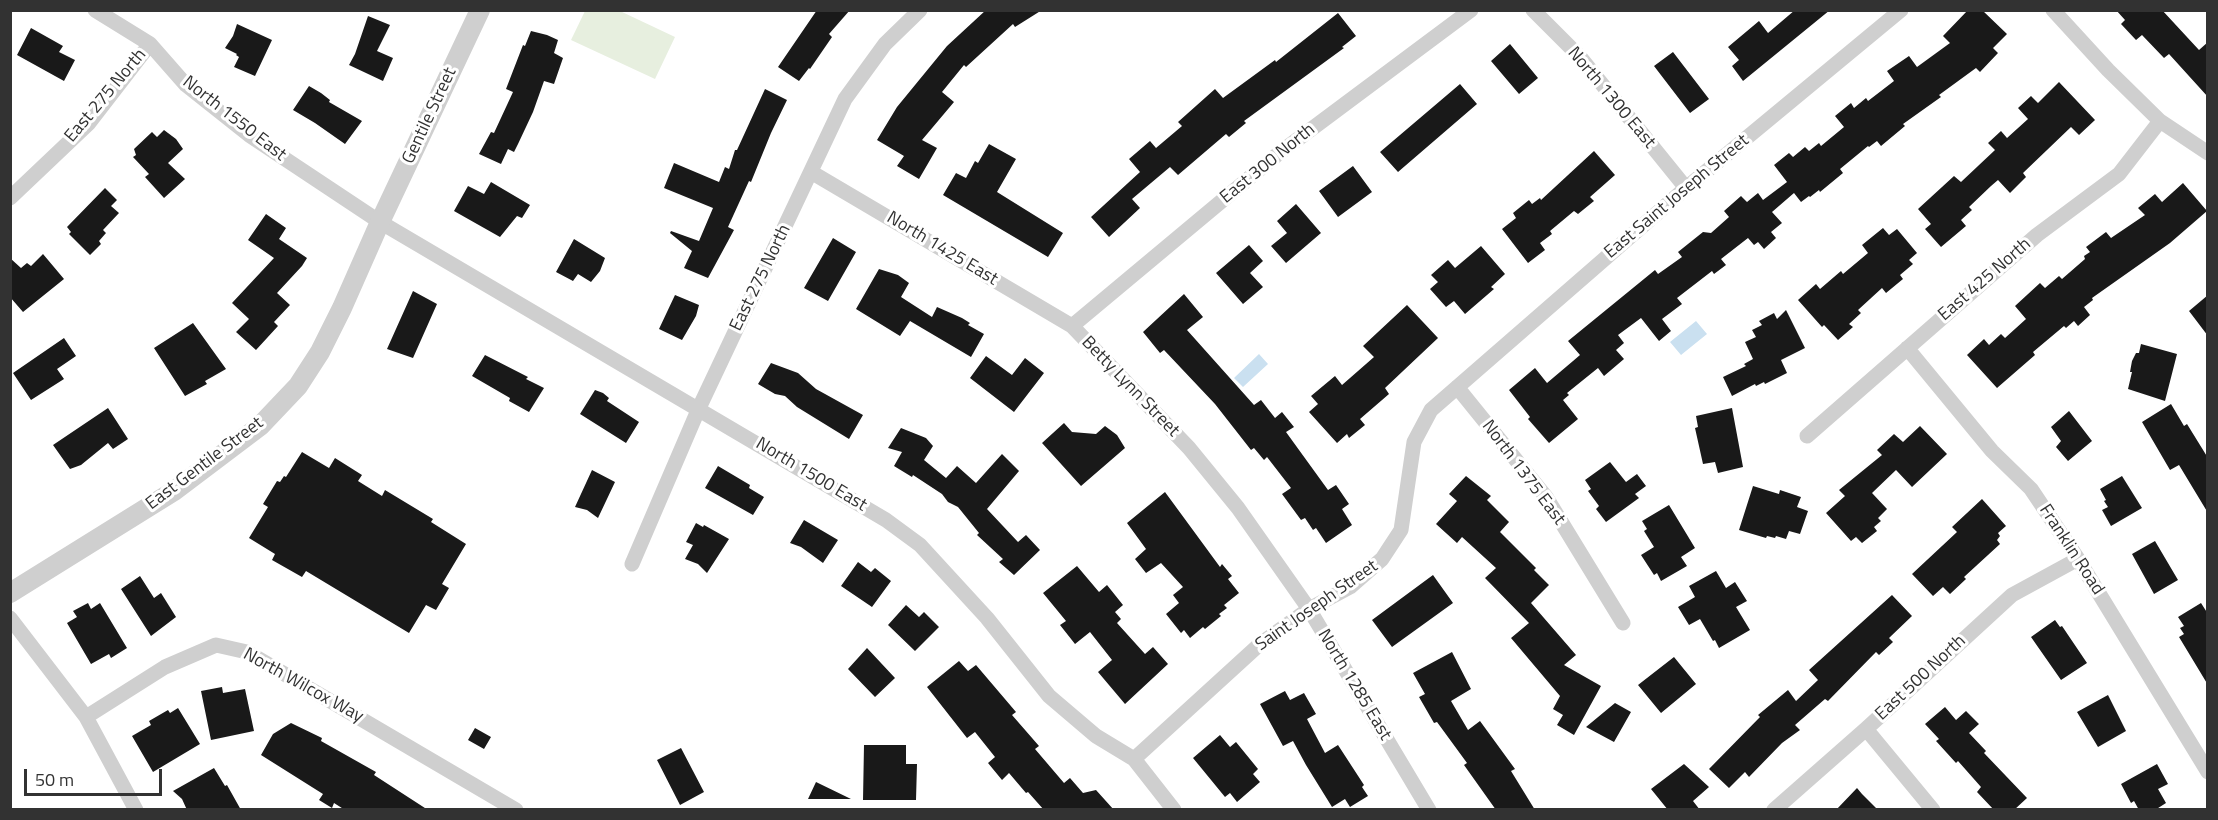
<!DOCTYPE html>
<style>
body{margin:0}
#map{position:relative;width:2218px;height:820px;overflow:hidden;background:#fff;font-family:"Titillium Web",sans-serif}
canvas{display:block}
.frame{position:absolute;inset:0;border:12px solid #323232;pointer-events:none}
.scale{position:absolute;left:24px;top:769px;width:138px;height:27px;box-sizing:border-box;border:3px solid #323232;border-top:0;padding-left:8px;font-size:18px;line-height:21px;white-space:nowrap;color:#323232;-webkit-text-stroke:4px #fff;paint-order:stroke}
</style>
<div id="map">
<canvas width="2218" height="820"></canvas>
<div class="frame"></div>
<div class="scale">50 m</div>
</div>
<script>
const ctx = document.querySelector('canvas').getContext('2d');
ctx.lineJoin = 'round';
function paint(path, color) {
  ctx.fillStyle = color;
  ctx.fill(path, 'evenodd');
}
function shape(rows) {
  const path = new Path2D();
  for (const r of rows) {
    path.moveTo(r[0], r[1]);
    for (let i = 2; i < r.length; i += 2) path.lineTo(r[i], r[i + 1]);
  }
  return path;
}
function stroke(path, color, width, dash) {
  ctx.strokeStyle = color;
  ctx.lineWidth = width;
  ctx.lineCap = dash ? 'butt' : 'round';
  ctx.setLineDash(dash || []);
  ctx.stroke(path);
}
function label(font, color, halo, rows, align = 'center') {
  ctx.font = font + ' "Titillium Web",sans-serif';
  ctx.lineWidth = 6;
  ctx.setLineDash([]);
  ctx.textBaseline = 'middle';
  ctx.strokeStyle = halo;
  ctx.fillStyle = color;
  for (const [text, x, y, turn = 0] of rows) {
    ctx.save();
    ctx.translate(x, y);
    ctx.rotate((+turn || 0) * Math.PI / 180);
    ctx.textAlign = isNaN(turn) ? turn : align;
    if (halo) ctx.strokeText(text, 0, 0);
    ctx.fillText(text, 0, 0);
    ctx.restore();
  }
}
paint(shape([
 [585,11,620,11,675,37,655,79,571,40]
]), '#e7efdf');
paint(shape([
 [1696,321,1707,334,1681,355,1670,342],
 [1259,354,1268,364,1243,387,1234,378]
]), '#cae0f0');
paint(shape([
 [817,10,850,10,829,34,832,37,810,69,809,68,799,81,778,67],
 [986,10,1042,10,1015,27,1013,24,966,67,964,65,942,92,954,102,922,140,937,148,919,179,897,166,904,156,877,140,897,107,947,46],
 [1795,10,1830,10,1743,81,1732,66,1739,60,1728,47,1759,21,1768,33],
 [1968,10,1982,10,2007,34,1993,48,1998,53,1980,72,1976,68,1939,95,1941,97,1903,124,1905,126,1881,146,1877,141,1869,147,1868,146,1840,169,1843,173,1820,192,1819,190,1810,197,1809,196,1801,202,1794,193,1772,212,1782,223,1771,232,1776,238,1764,249,1758,242,1754,245,1748,238,1721,259,1726,265,1714,274,1712,271,1677,298,1682,304,1662,319,1671,331,1659,341,1641,318,1618,335,1624,343,1616,350,1624,359,1604,376,1598,368,1567,393,1569,395,1563,400,1578,419,1549,443,1528,419,1530,417,1509,390,1535,368,1547,383,1573,361,1580,355,1568,341,1655,270,1658,274,1682,257,1678,252,1703,232,1711,233,1729,217,1724,211,1741,196,1747,202,1758,193,1763,200,1787,182,1774,165,1789,153,1793,157,1805,147,1809,151,1819,143,1821,146,1844,127,1835,116,1851,103,1854,108,1866,98,1868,101,1894,81,1887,71,1909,56,1917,67,1950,43,1943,36],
 [2116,10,2162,10,2199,50,2208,42,2208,97,2169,54,2164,58,2142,35,2136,40,2121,24,2125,20],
 [1338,13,1356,36,1342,47,1344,48,1244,121,1246,123,1229,137,1226,134,1178,175,1170,167,1132,199,1140,208,1109,237,1091,217,1140,172,1129,159,1150,141,1156,148,1182,126,1178,122,1215,89,1223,98,1275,60,1276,62],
 [368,16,390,25,377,51,393,58,383,81,349,65,355,54],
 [237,24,272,40,255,76,234,67,239,57,236,55,237,54,225,48,233,36],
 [31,28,63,46,59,52,75,60,64,81,17,55],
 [531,31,547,35,558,40,554,53,563,58,554,84,544,81,533,112,518,144,514,152,508,149,501,164,479,154,491,132,494,133,513,92,506,89,523,45,525,46],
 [1510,44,1538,78,1519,94,1491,61],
 [1673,52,1709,99,1690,113,1654,66],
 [2059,82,2095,120,2079,135,2071,127,2023,173,2026,177,2010,193,1998,180,1991,186,1969,207,1972,210,1961,220,1966,226,1941,247,1925,229,1931,224,1918,209,1954,176,1961,182,1995,150,1988,143,2001,131,2007,138,2028,119,2018,108,2031,96,2038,103],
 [1460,84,1477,104,1398,172,1380,152],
 [309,86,321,93,330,100,329,102,362,121,345,144,315,123,293,110],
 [765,89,787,100,771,133,751,182,749,181,728,227,734,230,708,278,684,268,692,251,670,233,671,231,699,241,713,208,664,188,674,163,719,182,725,167,729,169,735,150,737,150],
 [164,130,176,139,183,149,168,163,185,179,164,198,145,177,149,174,133,157,136,155,134,149,152,132,157,137],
 [989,144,1016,159,997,192,1063,233,1048,257,943,195,956,173,966,178,975,161,978,163],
 [1594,151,1615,175,1590,197,1594,201,1578,214,1574,211,1550,231,1552,234,1540,243,1545,250,1528,263,1502,229,1516,218,1513,213,1529,200,1532,204,1540,198,1541,200],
 [1353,166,1372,192,1338,217,1319,191],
 [491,182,530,205,522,218,517,216,500,237,454,211,468,186,484,194],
 [2183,183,2207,211,2170,243,2092,298,2093,300,2084,307,2090,315,2078,326,2074,321,2066,328,2064,326,2033,352,2035,355,1997,388,1967,355,1984,339,1989,345,2001,334,2005,338,2026,319,2015,306,2040,283,2045,288,2059,276,2062,279,2085,259,2084,256,2090,252,2086,247,2106,232,2111,238,2145,215,2138,208,2155,194,2162,202],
 [105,188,117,200,111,206,119,213,103,230,106,233,99,241,101,244,90,255,69,234,71,232,67,227],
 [1296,204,1321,233,1286,263,1271,246,1287,233,1277,221],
 [266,214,286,228,279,239,307,258,302,266,277,293,290,305,274,322,278,326,256,350,236,332,249,319,232,303,274,258,248,240],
 [1883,228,1889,235,1897,229,1917,253,1909,260,1913,264,1900,275,1903,279,1886,293,1882,288,1858,310,1861,313,1849,324,1853,327,1838,340,1824,325,1822,327,1798,300,1816,284,1820,289,1841,271,1843,274,1868,253,1862,245],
 [833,238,856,252,828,301,804,288],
 [574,239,605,258,600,271,591,282,578,274,573,281,556,272],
 [1249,245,1263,261,1250,273,1263,287,1243,304,1216,273],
 [1481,246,1505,274,1491,287,1494,289,1465,314,1454,301,1446,307,1430,289,1438,282,1431,275,1448,260,1455,268],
 [43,254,64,279,23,312,10,297,10,258,21,268,27,263,31,266],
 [879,269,898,275,909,283,901,297,932,317,937,307,962,318,970,323,968,325,984,334,971,357,910,321,900,336,856,309],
 [413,291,437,304,413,358,387,349],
 [1184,294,1203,317,1187,330,1254,405,1261,400,1275,418,1282,412,1294,427,1286,432,1328,490,1336,485,1349,504,1342,509,1352,525,1326,543,1316,528,1313,530,1305,518,1301,520,1282,494,1291,488,1267,457,1264,460,1254,448,1251,450,1215,404,1164,350,1160,353,1143,332],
 [675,295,699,305,696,316,682,340,659,329],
 [2208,295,2208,336,2189,311],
 [1407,305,1438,338,1385,388,1389,394,1360,419,1365,425,1349,438,1347,434,1337,443,1309,412,1318,404,1311,396,1335,376,1342,385,1374,357,1363,346],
 [1786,310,1805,348,1781,360,1787,373,1765,384,1764,382,1756,386,1755,384,1732,396,1723,377,1746,366,1744,364,1753,359,1745,342,1756,337,1752,330,1762,325,1759,321,1774,313,1777,319],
 [193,323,226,369,205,381,207,384,185,396,154,348],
 [64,338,76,356,57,369,64,379,31,400,13,373],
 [2141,344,2177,354,2165,401,2128,389,2132,372,2130,372,2132,361,2136,353,2139,353],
 [485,355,528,377,526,379,544,388,529,412,509,401,510,398,472,376],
 [986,356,1012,375,1025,358,1044,373,1014,412,970,378],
 [771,363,798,373,816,389,863,415,849,439,797,407,785,396,775,394,758,384],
 [595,390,603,393,609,398,607,401,639,422,626,443,580,414],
 [2171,404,2184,426,2187,424,2208,458,2208,513,2179,465,2170,470,2142,422],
 [108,408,128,439,113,449,108,443,81,465,70,469,53,445],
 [1732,408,1743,467,1718,473,1715,462,1703,464,1695,428,1698,427,1696,416],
 [2069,411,2092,441,2068,461,2056,447,2061,441,2051,427],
 [1064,423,1072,432,1096,434,1105,426,1117,435,1125,448,1081,486,1042,443],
 [1920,426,1947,454,1912,487,1896,470,1872,493,1887,509,1878,518,1881,521,1874,527,1877,531,1862,543,1856,537,1851,541,1826,513,1845,496,1839,490,1882,455,1877,450,1894,434,1903,442],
 [901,428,926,438,933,446,924,460,946,478,957,466,976,483,1002,454,1019,471,987,509,1018,542,1026,535,1040,550,1014,575,999,562,1003,559,977,535,979,533,958,507,948,502,942,494,913,475,912,477,894,466,902,452,888,448],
 [302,452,329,468,335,458,362,475,358,481,382,496,385,490,433,519,431,522,466,544,442,584,449,588,436,610,426,605,409,633,306,571,302,577,272,560,275,554,249,538,268,507,263,504,277,481,280,482,284,476,286,477],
 [1610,462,1626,482,1637,474,1646,486,1635,494,1639,498,1606,522,1596,509,1599,506,1588,491,1591,489,1585,480],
 [718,466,750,485,749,488,764,497,753,515,705,488],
 [592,470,615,482,598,518,587,510,575,507],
 [1466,476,1491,496,1487,500,1509,522,1500,532,1536,568,1534,570,1549,585,1531,603,1576,655,1564,665,1601,686,1574,735,1557,725,1563,715,1553,709,1560,696,1511,638,1529,623,1485,578,1496,568,1462,537,1457,543,1436,524,1457,501,1449,494],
 [2122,476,2142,508,2111,526,2102,510,2108,507,2104,501,2106,500,2100,489],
 [1753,486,1779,494,1780,490,1801,497,1797,507,1808,511,1800,534,1789,531,1786,539,1776,536,1775,538,1767,536,1766,538,1739,530],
 [1165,492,1220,567,1222,564,1232,576,1228,579,1239,593,1224,605,1227,608,1219,614,1221,616,1205,629,1203,627,1190,638,1184,630,1181,633,1166,614,1179,603,1173,595,1183,587,1161,563,1146,573,1135,559,1146,549,1127,523],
 [1982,499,2006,526,1998,533,2000,536,1997,540,2000,544,1964,577,1966,579,1950,594,1943,587,1933,596,1912,574,1957,532,1952,527],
 [1669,505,1695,548,1681,557,1687,566,1661,581,1657,573,1654,575,1641,555,1654,547,1644,531,1647,529,1642,521],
 [804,520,838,540,823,563,801,547,790,543],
 [696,523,703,527,704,525,729,539,707,573,698,564,685,559,693,545,686,542],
 [2155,541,2178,580,2154,594,2132,554],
 [858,562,871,572,875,568,891,581,872,607,841,586],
 [1077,566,1099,592,1107,585,1123,605,1115,612,1121,619,1117,623,1145,654,1153,647,1168,664,1125,704,1098,672,1112,660,1090,632,1075,644,1060,625,1066,621,1043,593],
 [1716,571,1726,588,1735,582,1747,601,1736,607,1750,630,1719,648,1715,640,1713,641,1700,619,1689,625,1678,607,1695,597,1689,586],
 [1433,575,1453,603,1392,647,1372,620],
 [140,576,154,598,161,593,176,617,151,636,121,589],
 [1892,595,1912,616,1889,638,1893,642,1879,655,1876,652,1828,701,1825,699,1795,725,1800,730,1782,743,1749,777,1745,772,1729,788,1709,769,1760,717,1758,715,1788,690,1796,701,1818,680,1809,670],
 [88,603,91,609,100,603,127,648,111,658,109,654,91,664,67,623,77,617,73,611],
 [2201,603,2208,614,2208,685,2179,637,2184,634,2180,628,2184,626,2178,617],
 [906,605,919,617,924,612,939,627,915,651,888,625],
 [2055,620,2060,627,2062,626,2087,663,2061,680,2031,637],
 [867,648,895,678,875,697,848,669],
 [1452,652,1471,689,1451,701,1468,730,1480,721,1515,769,1511,771,1535,810,1496,810,1464,765,1467,763,1437,722,1434,723,1419,697,1425,694,1413,673],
 [1674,657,1696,684,1661,713,1638,685],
 [959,661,968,671,976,665,1016,712,1012,715,1039,746,1035,749,1064,783,1070,778,1083,793,1096,790,1114,810,1044,810,1028,792,1026,793,1009,773,1002,780,988,763,995,757,975,732,967,738,927,687],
 [222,687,223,693,245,689,254,731,211,740,201,691],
 [1285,691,1290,700,1304,693,1316,714,1307,719,1325,753,1338,745,1364,785,1362,787,1368,796,1350,807,1345,799,1332,807,1306,765,1293,741,1283,746,1260,704],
 [2108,695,2126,731,2098,747,2077,712],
 [1615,703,1631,712,1614,742,1586,727],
 [1945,707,1956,720,1966,711,1979,724,1969,733,1986,751,1984,753,2027,798,2014,810,1994,810,1977,792,1981,787,1958,761,1956,763,1936,741,1939,739,1925,724],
 [178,708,200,744,153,772,132,736,151,725,149,721,168,710,170,713],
 [291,723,322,738,321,741,376,772,374,775,428,810,345,810,334,803,332,808,319,800,323,794,261,755,273,734],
 [475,728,491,737,484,749,468,740],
 [1220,735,1230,747,1236,742,1258,769,1253,774,1260,782,1237,802,1230,793,1225,797,1193,758],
 [864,745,906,745,906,764,917,764,916,800,863,800],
 [681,748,704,792,680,805,657,760],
 [1684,764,1709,787,1693,801,1700,810,1668,810,1651,789],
 [2157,764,2168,784,2158,789,2166,803,2155,810,2139,810,2134,801,2131,803,2121,784],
 [214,768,225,786,227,785,241,810,187,810,182,799,173,791],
 [816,782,851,799,808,799],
 [1857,788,1862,794,1878,810,1836,810]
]), '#191919');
stroke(shape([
 [95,10,150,44,186,85,249,135,380,222,886,520,920,545,987,618,1049,696,1096,736,1134,759,1174,810],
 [1533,10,1580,57,1686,188],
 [2053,10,2108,70,2160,121,2208,153],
 [811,172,1072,326,1189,448,1238,508,1309,609,1429,810],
 [10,198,89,123,150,44],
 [1072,326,1278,154,1471,10],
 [1907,348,1992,451,2031,489,2078,559,2208,772],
 [1457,387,1546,497,1623,623],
 [1807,436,2037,235,2119,174,2160,121],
 [632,564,699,408,845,99,885,44,920,10],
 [10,618,86,717,136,810],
 [86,717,165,667,216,645,247,652,516,810],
 [1866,729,1933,810],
 [1134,759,1260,644,1309,609,1350,587,1382,559,1401,530,1414,442,1431,410,1686,188,1901,10],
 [1774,810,1866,729,2012,595,2078,559]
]), '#cfcfcf', 15);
stroke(shape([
 [10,593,174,491,260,426,298,386,320,352,342,308,380,222,480,10]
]), '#cfcfcf', 20);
label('18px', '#323232', '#fff', [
 ["East 275 North",106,96,-50],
 ["North 1300 East",1611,98,50],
 ["Gentile Street",430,116,-65],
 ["North 1550 East",234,119,38],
 ["East 300 North",1268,164,-39],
 ["East Saint Joseph Street",1677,197,-40],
 ["North 1425 East",942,249,31],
 ["East 275 North",761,278,-64],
 ["East 425 North",1985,280,-41],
 ["Betty Lynn Street",1130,387,46],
 ["East Gentile Street",205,464,-37],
 ["North 1375 East",1523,473,53],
 ["North 1500 East",811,475,31],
 ["Franklin Road",2071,550,57],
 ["Saint Joseph Street",1317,606,-35],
 ["East 500 North",1921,678,-43],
 ["North 1285 East",1354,685,59],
 ["North Wilcox Way",303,686,29]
]);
</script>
